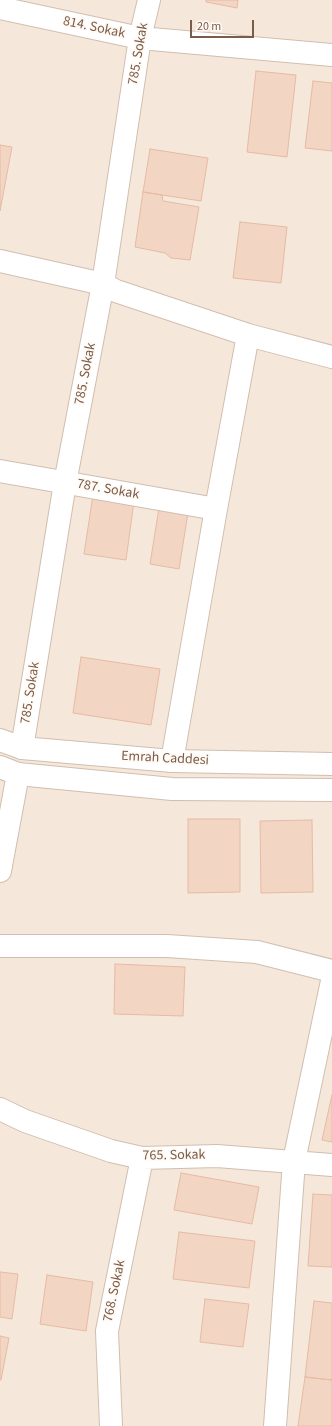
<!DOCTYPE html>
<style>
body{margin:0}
#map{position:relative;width:332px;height:1426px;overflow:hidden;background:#fdf6ec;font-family:"Source Sans 3",sans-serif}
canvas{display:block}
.scale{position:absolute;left:190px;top:20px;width:64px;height:18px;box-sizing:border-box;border:2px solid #7a5c4d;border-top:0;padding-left:5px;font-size:12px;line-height:14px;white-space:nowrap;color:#7a5c4d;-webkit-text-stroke:3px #fffaf3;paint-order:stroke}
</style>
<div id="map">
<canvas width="332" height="1426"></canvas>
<div class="scale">20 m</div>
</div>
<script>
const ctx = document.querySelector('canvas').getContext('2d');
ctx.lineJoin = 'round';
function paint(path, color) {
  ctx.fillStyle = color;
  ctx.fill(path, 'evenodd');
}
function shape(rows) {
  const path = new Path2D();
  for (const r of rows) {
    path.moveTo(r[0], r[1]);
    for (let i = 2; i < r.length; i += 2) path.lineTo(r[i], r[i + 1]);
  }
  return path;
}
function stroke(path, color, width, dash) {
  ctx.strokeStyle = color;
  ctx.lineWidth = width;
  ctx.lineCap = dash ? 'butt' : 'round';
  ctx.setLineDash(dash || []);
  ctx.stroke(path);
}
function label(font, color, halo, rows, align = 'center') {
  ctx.font = font + ' "Source Sans 3",sans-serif';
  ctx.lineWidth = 3.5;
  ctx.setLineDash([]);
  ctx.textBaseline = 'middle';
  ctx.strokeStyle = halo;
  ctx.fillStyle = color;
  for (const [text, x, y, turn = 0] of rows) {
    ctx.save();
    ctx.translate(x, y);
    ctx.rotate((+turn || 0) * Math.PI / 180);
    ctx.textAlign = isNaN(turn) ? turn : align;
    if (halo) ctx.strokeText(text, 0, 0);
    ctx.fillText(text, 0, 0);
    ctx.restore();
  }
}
paint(shape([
 [0,0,332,0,332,1426,0,1426]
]), '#f5e8da');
const building = shape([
 [206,0,238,0,237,8,206,2,206,0],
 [256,71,296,75,287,157,247,152,256,71],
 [313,81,332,83,332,151,305,148,313,81],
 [0,145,12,147,0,211,0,145],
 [150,149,208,158,201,201,143,192,150,149],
 [143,192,162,195,163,201,199,207,190,260,171,258,165,253,135,247,143,192],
 [240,222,287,227,281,283,233,278,240,222],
 [93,495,134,501,126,560,84,554,93,495],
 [159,508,188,513,179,569,150,564,159,508],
 [81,657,160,669,151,725,73,713,81,657],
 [188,819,240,819,240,892,188,893,188,819],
 [312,820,313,892,261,893,260,821,312,820],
 [115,964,185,967,183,1016,114,1014,115,964],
 [332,1095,332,1142,322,1140,332,1095],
 [181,1173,259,1187,252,1224,174,1210,181,1173],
 [313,1194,332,1195,332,1267,308,1266,313,1194],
 [179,1232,255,1241,249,1288,173,1279,179,1232],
 [0,1272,18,1274,12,1319,0,1317,0,1272],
 [47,1275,93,1282,86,1331,40,1324,47,1275],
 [205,1299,249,1304,243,1347,200,1342,205,1299],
 [314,1301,332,1303,332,1380,305,1377,314,1301],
 [0,1336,9,1338,1,1380,0,1380,0,1336],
 [305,1377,332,1380,332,1426,298,1426,305,1377]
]);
paint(building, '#f3d5c3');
stroke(building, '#e6bba3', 1);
const minor = shape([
 [0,8,140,38,332,55],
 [0,261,103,284,116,291,248,335,332,357],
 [0,471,216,509],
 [22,748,65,483,103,284,140,38,149,0],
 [172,761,216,509,248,335],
 [0,871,18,774],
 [0,946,167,946,257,952,332,971],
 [0,1109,25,1121,111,1151,142,1158,217,1156,332,1165],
 [111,1426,107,1331,142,1158],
 [275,1426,294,1161,332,981]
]);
const tertiary = shape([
 [0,740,22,748,172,761,332,764],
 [0,767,18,774,172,789,332,790]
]);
stroke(minor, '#d1beb0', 24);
stroke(tertiary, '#d1beb0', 24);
stroke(minor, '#fff', 22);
stroke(tertiary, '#fff', 22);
label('14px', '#7a5c4d', '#fffaf3', [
 ["814. Sokak",94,28,12],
 ["785. Sokak",139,54,-80],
 ["785. Sokak",86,374,-79],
 ["787. Sokak",108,490,10],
 ["785. Sokak",31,693,-81],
 ["Emrah Caddesi",165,759,3],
 ["765. Sokak",174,1156,-1],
 ["768. Sokak",115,1291,-78]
]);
</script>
